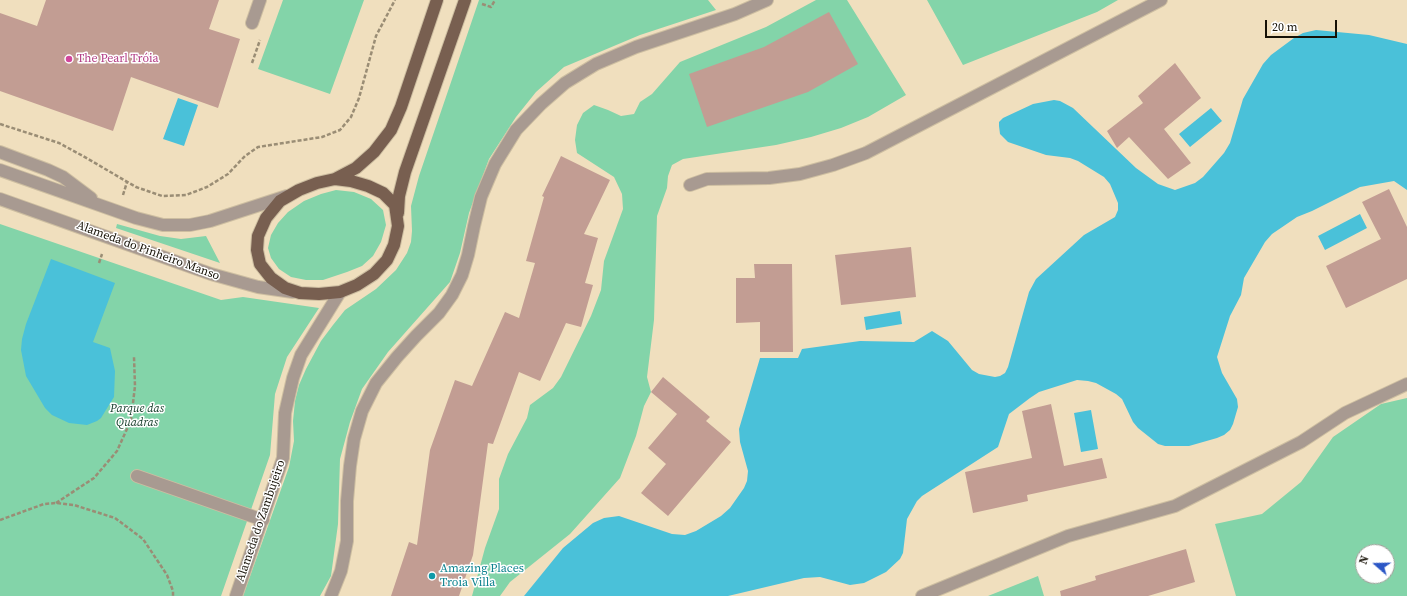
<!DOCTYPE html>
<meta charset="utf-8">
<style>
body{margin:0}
#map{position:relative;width:1407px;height:596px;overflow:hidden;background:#f0dfbe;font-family:"Source Serif 4",serif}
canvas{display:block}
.north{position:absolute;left:1355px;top:544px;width:40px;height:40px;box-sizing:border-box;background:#fff;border:1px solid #a2a09b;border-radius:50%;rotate:290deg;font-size:11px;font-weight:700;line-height:16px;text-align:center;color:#161106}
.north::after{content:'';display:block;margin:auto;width:14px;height:18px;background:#2c57c6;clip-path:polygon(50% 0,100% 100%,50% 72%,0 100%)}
.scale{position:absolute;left:1265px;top:20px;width:72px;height:18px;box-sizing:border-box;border:2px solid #161106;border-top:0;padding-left:5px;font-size:12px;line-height:14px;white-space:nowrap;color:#161106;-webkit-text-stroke:3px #fff;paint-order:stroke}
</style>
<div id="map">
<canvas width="1407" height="596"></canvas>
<div class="north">N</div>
<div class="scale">20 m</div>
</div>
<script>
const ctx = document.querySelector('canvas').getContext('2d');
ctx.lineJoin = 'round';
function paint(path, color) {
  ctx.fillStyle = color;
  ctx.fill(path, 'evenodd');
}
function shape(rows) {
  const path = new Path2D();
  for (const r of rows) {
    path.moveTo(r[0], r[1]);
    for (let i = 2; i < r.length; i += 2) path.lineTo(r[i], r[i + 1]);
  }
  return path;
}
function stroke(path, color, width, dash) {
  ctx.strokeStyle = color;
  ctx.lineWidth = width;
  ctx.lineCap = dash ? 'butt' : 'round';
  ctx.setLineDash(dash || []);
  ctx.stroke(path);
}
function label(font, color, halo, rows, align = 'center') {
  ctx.font = font + ' "Source Serif 4",serif';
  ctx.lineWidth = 3;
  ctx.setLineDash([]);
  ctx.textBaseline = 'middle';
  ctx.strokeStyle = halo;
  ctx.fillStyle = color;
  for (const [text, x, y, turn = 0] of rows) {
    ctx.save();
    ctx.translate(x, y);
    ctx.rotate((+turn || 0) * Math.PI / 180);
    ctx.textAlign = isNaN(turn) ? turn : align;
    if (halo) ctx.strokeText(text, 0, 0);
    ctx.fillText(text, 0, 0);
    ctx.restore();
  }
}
paint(shape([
 [283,0,364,0,330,94,258,69],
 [479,0,708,0,716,10,640,35,564,67,536,92,516,117,489,159,469,213,460,253,450,282,388,352,362,389,350,422,340,459,338,524,331,576,320,596,243,596,289,467,294,441,293,421,295,401,299,385,306,369,321,341,333,325,345,310,376,289,396,270,407,253,411,242,412,231,411,206,419,176],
 [816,0,847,0,906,95,868,117,841,128,811,137,776,145,683,159,672,165,668,176,667,188,657,216,654,320,647,377,651,392,644,406,636,436,620,478,570,534,510,582,500,596,472,596,485,548,499,509,499,479,508,454,527,418,530,405,553,388,561,377,591,316,601,290,604,261,623,209,622,194,614,177,577,153,575,140,577,125,583,113,594,105,608,110,621,116,634,114,640,102,652,94,680,62,766,27],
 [927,0,1118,0,1097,12,963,65],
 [336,190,354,192,371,199,383,210,386,225,381,242,373,256,362,266,347,272,323,280,306,280,291,277,279,269,271,258,268,248,271,235,278,223,288,212,304,201,321,194],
 [0,224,221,300,243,297,319,308,287,357,275,394,270,455,221,596,0,596],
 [117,224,160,236,181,239,206,236,220,263,116,228],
 [1407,398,1407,596,1236,596,1215,524,1262,514,1301,482,1333,437,1381,404],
 [1363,552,1387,552,1387,576,1363,576],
 [1038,576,1044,596,988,596]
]), '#83d4a9');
paint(shape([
 [1316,30,1369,35,1407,44,1407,190,1394,181,1360,187,1312,211,1297,217,1272,234,1265,242,1244,278,1241,295,1230,316,1217,357,1222,373,1237,399,1238,407,1233,424,1230,430,1224,435,1217,438,1189,446,1165,446,1158,444,1138,428,1133,422,1122,399,1116,394,1096,383,1088,381,1077,380,1039,392,1030,398,1009,414,998,447,922,496,917,501,907,519,903,553,900,559,886,572,864,583,850,585,820,577,804,578,728,596,524,596,563,548,593,523,604,518,619,516,672,534,685,535,696,531,721,516,730,508,744,488,747,481,748,471,740,442,739,429,760,358,798,358,802,349,860,341,914,342,932,331,948,341,972,370,979,374,995,377,1000,376,1005,373,1008,367,1029,292,1036,279,1084,235,1115,217,1118,210,1118,203,1110,184,1104,177,1078,161,1070,158,1046,155,1008,142,1000,134,999,126,999,122,1003,118,1033,104,1054,100,1060,101,1073,108,1136,168,1158,184,1175,190,1195,183,1203,177,1224,153,1230,143,1243,99,1263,64,1271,55,1294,38,1303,33],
 [178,98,198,105,184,146,163,139],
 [1211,108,1222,121,1190,147,1179,134],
 [1360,214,1367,228,1325,250,1318,236],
 [51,259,115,283,93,342,110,348,115,371,114,397,101,418,97,421,87,425,69,423,52,415,45,408,26,376,21,350,22,339,26,324],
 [900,311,902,324,866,330,864,317],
 [1091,410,1098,449,1081,452,1074,413]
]), '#4ac1d9');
paint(shape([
 [46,0,219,0,209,29,240,39,218,108,131,77,113,131,0,91,0,13,37,26],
 [829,12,858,64,808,92,707,127,689,74,764,47],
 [1175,63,1201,98,1164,129,1191,163,1168,179,1129,137,1117,148,1107,131,1143,103,1138,96],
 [561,156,610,180,584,234,598,238,585,283,593,285,581,327,566,323,540,381,519,372,493,444,488,443,473,555,459,596,391,596,409,542,417,545,430,450,455,380,472,386,505,312,519,318,535,263,526,261,544,197,542,196],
 [1389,189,1407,227,1407,279,1346,308,1326,266,1381,239,1362,202],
 [911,247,916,297,841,305,835,255],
 [754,264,792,264,793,352,760,352,760,322,736,323,736,278,755,278],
 [663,377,710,417,706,421,731,442,668,516,641,493,666,464,648,448,677,414,651,392],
 [1051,404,1064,466,1102,458,1107,478,1027,495,1028,501,973,513,965,472,1032,458,1022,411],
 [1186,549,1195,582,1148,596,1061,596,1060,591,1096,580,1095,576]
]), '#c29d93');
const minor = shape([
 [252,23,260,0],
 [0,152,48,170,63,177,91,198],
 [0,170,136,218,163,225,190,225,210,221,287,196],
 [690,185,707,179,769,178,800,174,833,165,866,153,1161,0],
 [0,199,211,274,258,287,293,292],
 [137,476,263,520],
 [236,596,283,458,285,413,293,378,301,355,340,292],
 [331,596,341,571,347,541,347,501,350,466,354,439,362,411,376,383,397,357,416,336,439,313,452,295,462,275,468,255,474,226,481,197,495,164,516,130,541,104,565,83,596,64,636,47,735,14,767,0],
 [922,596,1068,536,1175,506,1301,442,1345,413,1407,384]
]);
const major = shape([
 [335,179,351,181,368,186,383,193,395,205,398,226,394,245,387,260,374,274,357,285,340,292,319,294,300,293,285,288,271,278,260,264,257,250,258,236,266,218,280,201,299,190,317,183,335,179],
 [335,179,356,168,374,152,391,130,401,107,437,0],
 [398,213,399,196,405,172,465,0]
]);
stroke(minor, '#cdbea1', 14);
stroke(major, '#cdbea1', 14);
stroke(shape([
 [482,4,491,7,495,0],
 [252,63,260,40],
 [0,124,59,143,83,156,136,187,162,196,186,195,207,187,228,174,245,156,258,147,322,137,340,130,351,117,359,98,376,36,395,0],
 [123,195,127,182],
 [99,263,102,254],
 [56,503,94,478,117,451,131,420,135,386,134,357],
 [0,520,44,504,56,503,74,505,115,518,143,539,167,575,173,591,173,596]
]), '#9a8d75', 2.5, [4, 2]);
stroke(minor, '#a89a91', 12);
stroke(major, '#785f50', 12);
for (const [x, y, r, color] of [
 [69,59,4,"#d1479c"],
 [432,576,4,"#0f9aa8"]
]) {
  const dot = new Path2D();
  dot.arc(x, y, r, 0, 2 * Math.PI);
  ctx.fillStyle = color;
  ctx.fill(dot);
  stroke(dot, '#fff', 1.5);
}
label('12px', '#b23c85', '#fff', [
 ["The Pearl Tróia",77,59]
], 'left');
label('12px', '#161106', '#fff', [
 ["Alameda do Pinheiro Manso",148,251,20],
 ["Alameda do Zambujeiro",261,521,-71]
]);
label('italic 12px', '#19402d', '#fff', [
 ["Parque das",137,409],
 ["Quadras",137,423]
]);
label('12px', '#0d838f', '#fff', [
 ["Amazing Places",440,569],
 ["Troia Villa",440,583]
], 'left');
</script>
